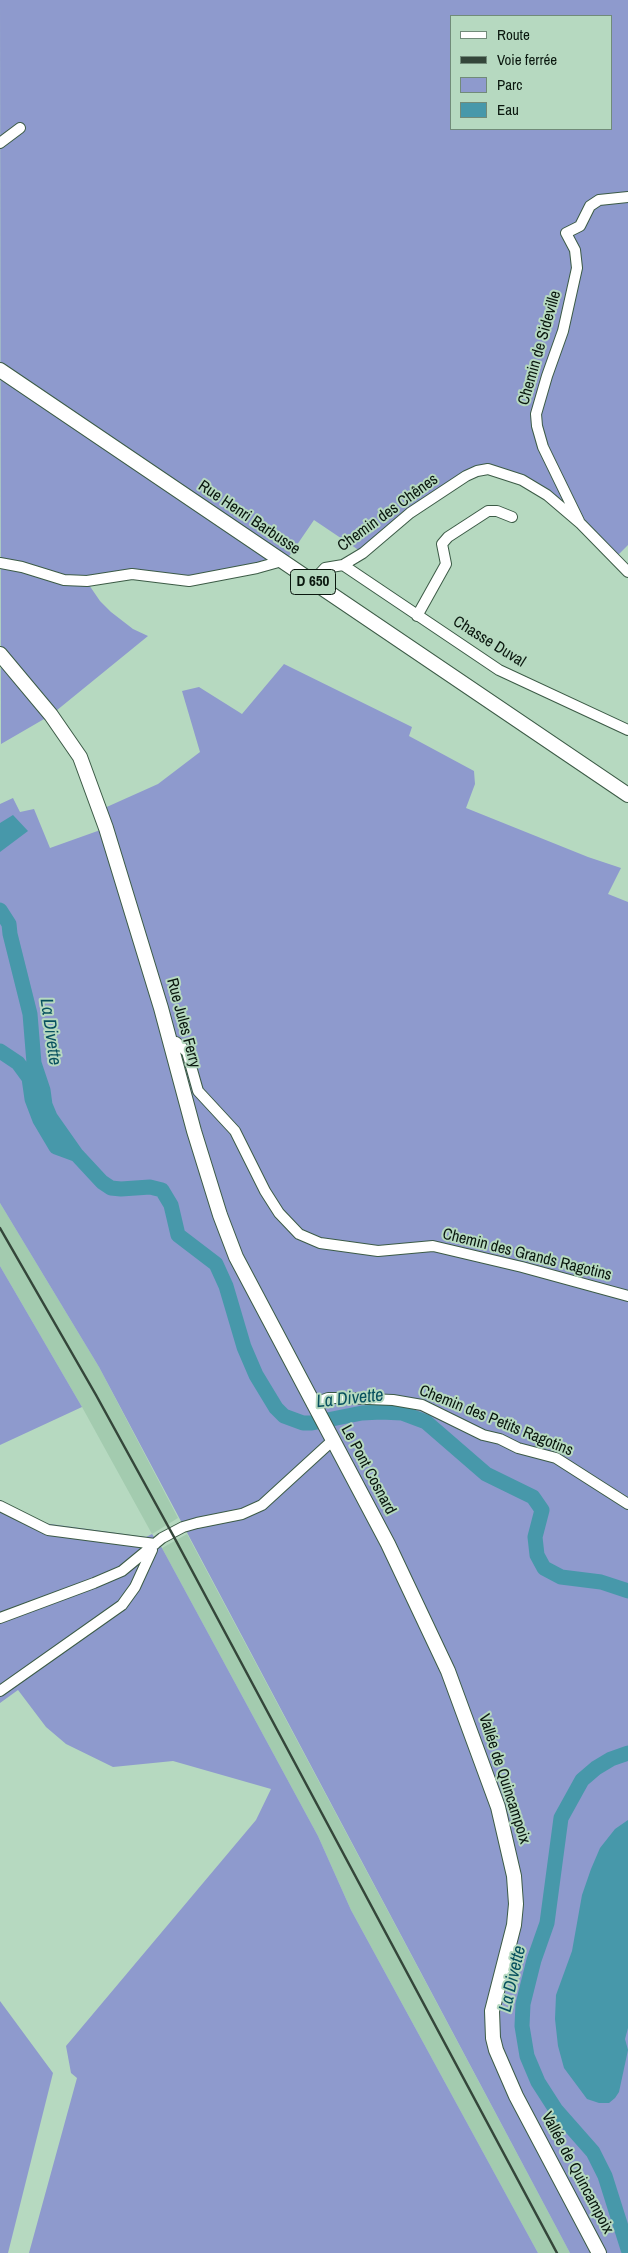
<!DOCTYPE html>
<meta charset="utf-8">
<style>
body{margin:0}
#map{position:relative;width:628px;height:2253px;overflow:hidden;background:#b6d9c0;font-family:"Archivo Narrow",sans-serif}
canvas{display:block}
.legend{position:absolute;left:450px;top:15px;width:162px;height:115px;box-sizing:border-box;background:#b6d9c0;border:1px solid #718b79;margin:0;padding:6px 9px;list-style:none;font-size:15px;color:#0a170e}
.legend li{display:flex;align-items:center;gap:10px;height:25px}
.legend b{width:25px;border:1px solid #718b79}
</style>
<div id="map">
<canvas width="628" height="2253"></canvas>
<ul class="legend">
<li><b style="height:6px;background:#fff"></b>Route</li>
<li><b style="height:6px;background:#34463a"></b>Voie ferrée</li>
<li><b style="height:14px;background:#8e9acd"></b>Parc</li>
<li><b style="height:14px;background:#4798aa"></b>Eau</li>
</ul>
</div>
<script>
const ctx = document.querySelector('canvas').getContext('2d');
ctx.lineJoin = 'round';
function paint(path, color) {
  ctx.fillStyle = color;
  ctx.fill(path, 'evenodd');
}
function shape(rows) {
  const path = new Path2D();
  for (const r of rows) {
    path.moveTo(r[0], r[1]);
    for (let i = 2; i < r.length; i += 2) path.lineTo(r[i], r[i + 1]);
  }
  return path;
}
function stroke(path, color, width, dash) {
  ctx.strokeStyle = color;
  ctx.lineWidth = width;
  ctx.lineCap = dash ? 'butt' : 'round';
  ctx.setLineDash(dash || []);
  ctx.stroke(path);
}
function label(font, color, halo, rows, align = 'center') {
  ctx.font = font + ' "Archivo Narrow",sans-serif';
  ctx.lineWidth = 4;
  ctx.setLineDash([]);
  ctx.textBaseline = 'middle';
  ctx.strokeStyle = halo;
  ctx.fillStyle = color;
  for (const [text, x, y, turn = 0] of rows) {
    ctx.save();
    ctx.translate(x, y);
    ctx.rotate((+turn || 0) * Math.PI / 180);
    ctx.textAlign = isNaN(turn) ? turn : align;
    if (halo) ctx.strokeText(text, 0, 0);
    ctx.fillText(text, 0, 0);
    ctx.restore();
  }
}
paint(shape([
 [0,1203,99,1367,178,1518,152,1534,82,1407,0,1266],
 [187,1534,570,2253,538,2253,351,1910,318,1836,162,1548]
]), '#a3cbaf');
paint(shape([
 [0,0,628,0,628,545,614,559,581,524,522,480,477,470,363,553,314,520,290,555,282,561,189,581,161,577,87,582,100,601,111,612,133,629,148,636,51,715,1,744],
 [452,16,612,16,612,129,452,129],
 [284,664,412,727,409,736,474,771,475,784,466,808,588,857,621,868,608,894,628,902,628,2253,570,2253,99,1367,0,1203,0,804,13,798,20,812,34,809,50,848,106,828,100,810,158,784,200,752,182,691,199,687,242,714],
 [0,1266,82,1407,0,1445],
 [0,1500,43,1523,146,1537,152,1534,162,1548,318,1836,351,1910,538,2253,29,2253,77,2078,71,2073,66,2046,256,1820,271,1789,173,1761,113,1767,66,1744,46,1727,18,1690,0,1703],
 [0,2001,53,2073,8,2253,0,2253]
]), '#8e9acd');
paint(shape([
 [13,815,28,831,0,852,0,823],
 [628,1820,628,2028,625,2039,628,2050,619,2092,615,2098,609,2103,599,2103,587,2099,564,2068,558,2046,555,2019,556,1995,572,1951,582,1895,591,1869,600,1848,615,1829]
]), '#4798aa');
stroke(shape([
 [0,910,9,924,10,934,30,1014,34,1063,43,1090,45,1105,50,1117,76,1154,102,1182,111,1188,121,1189,150,1187,162,1190,171,1205,178,1235,216,1264,226,1286,244,1347,256,1375,276,1408,284,1416,303,1423,312,1423,362,1413,381,1412,402,1413,426,1422,486,1474,533,1497,542,1510,535,1537,537,1555,544,1568,561,1577,601,1582,628,1591],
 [0,1051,18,1063,29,1078,32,1099,40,1120,56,1147,75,1154],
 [628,1753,611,1759,596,1768,582,1780,561,1818,547,1923,534,1960,523,2004,522,2026,527,2056,538,2082,556,2110,593,2152,605,2176,628,2249]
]), '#4798aa', 15);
const minor = shape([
 [0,143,20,128],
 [579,521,543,447,537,426,536,414,547,376,563,331,577,268,575,250,566,233,580,226,590,206,599,200,628,197],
 [0,563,22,567,64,580,87,581,132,574,189,581,257,568,282,561],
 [343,565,499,670,628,730],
 [312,582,325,568,343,565,363,553,410,513,466,476,477,471,488,469,522,480,547,495,581,524,628,572],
 [417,616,446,564,442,544,448,537,488,511,497,511,512,517],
 [170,1042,176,1042,187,1052,198,1091,235,1131,265,1191,279,1213,299,1234,320,1243,378,1251,433,1246,522,1267,628,1296],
 [312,1404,328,1398,343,1398,393,1400,422,1405,483,1435,500,1439,518,1448,556,1458,628,1504],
 [0,1506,48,1530,155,1544],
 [0,1618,94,1583,122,1571,162,1538,183,1527,197,1523,242,1514,262,1505,332,1441],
 [0,1691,122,1605,135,1587,152,1550]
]);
const major = shape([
 [0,370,628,795],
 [0,654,51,715,80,757,106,828,161,1008,194,1131,220,1215,236,1257,388,1544,448,1671,498,1807,514,1876,516,1904,514,1925,492,2011,493,2038,496,2050,516,2096,599,2253]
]);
stroke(minor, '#3c5b46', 12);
stroke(major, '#3c5b46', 16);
stroke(minor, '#fff', 10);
stroke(major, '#fff', 14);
stroke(shape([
 [0,1228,96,1395,174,1537,557,2253]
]), '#34463a', 2.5);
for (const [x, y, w] of [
 [313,582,45]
]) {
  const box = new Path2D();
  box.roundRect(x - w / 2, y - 12.5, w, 25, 4);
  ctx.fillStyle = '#b6d9c0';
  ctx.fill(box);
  stroke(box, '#0a170e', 1);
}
label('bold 15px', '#0a170e', null, [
 ["D 650",313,582]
]);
label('16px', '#0a170e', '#b6d9c0', [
 ["Chemin de Sideville",540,348,-74],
 ["Chemin des Chênes",388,513,-36],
 ["Rue Henri Barbusse",249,518,34],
 ["Chasse Duval",489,642,32],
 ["Rue Jules Ferry",183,1023,75],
 ["Chemin des Grands Ragotins",527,1255,14],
 ["Chemin des Petits Ragotins",496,1421,22],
 ["Le Pont Cosnard",368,1470,62],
 ["Vallée de Quincampoix",504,1779,72],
 ["Vallée de Quincampoix",577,2173,62]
]);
label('italic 18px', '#08515e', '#b6d9c0', [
 ["La Divette",50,1032,82],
 ["La Divette",350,1399,-6],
 ["La Divette",513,1979,-77]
]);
</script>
